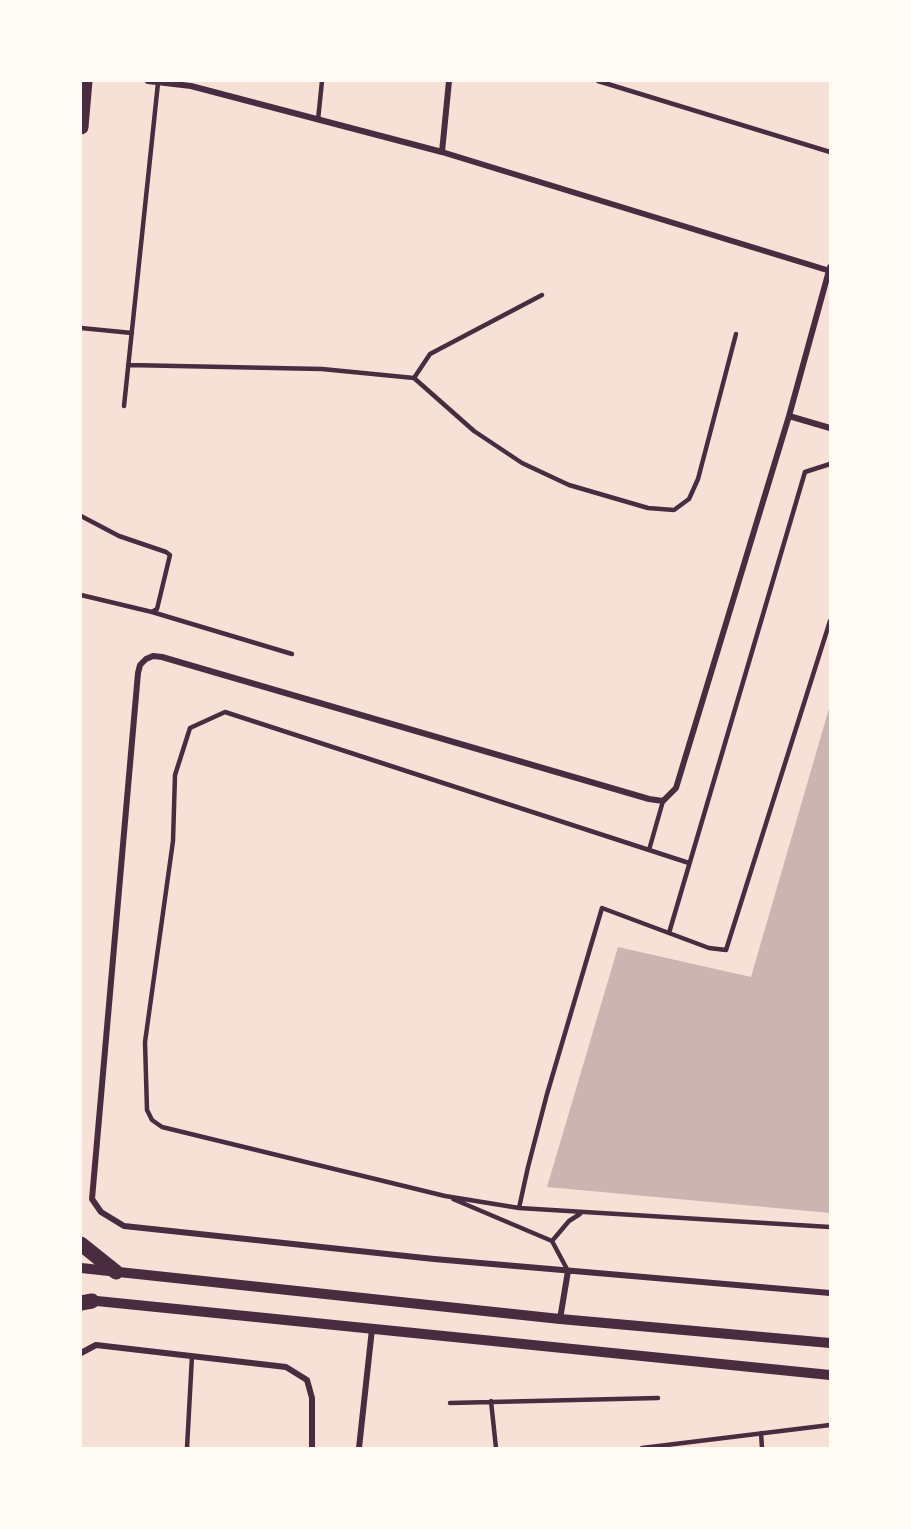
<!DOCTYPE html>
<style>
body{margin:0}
#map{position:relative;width:911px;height:1529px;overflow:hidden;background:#f7e1d7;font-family:"Public Sans",sans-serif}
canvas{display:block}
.frame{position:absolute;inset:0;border:82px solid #fffaf5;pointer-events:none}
</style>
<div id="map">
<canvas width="911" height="1529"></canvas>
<div class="frame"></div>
</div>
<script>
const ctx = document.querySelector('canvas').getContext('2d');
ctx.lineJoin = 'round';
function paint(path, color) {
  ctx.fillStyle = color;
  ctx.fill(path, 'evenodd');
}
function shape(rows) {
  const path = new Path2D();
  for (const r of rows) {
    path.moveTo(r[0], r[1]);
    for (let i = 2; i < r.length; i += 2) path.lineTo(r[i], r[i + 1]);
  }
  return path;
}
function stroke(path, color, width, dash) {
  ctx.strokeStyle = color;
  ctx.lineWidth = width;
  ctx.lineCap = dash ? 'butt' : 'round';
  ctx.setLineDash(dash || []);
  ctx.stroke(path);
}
paint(shape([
 [830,705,830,1213,547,1187,618,947,751,977]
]), '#ccb4b1');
stroke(shape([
 [598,81,830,152],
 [318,120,322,81],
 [81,328,132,333],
 [128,365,322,369,414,378,474,431,522,463,569,485,648,508,674,510,689,499,698,479,736,334],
 [414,378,430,354,542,295],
 [124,406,158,83],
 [81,516,119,536,166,552,170,555,157,609,152,612,81,595],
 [152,612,292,654],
 [649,850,663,801],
 [689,863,225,712,190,728,175,775,173,841,145,1042,147,1110,152,1120,162,1127,445,1196,519,1208,830,1227],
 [669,933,805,472,830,464],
 [453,1199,552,1241,568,1271],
 [519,1208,528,1167,547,1094,602,908,709,948,726,950,830,621],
 [552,1241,569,1221,580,1214],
 [491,1401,496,1448],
 [450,1403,658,1398],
 [761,1433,762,1448],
 [187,1448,192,1356],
 [642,1448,830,1425]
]), '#4a2c40', 4.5);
stroke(shape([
 [148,81,191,86,442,152,830,271],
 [442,152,449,81],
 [830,267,789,416,676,788,663,801,649,799,162,657,153,656,146,659,140,665,138,673,92,1199,101,1212,124,1226,434,1259,830,1293],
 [789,416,830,428],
 [560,1319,568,1271],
 [81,1353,96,1345,286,1367,307,1380,312,1398,312,1448],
 [359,1448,372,1329]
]), '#4a2c40', 6);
stroke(shape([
 [81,1268,560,1319,830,1343],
 [87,1300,830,1375]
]), '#4a2c40', 10);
stroke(shape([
 [81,127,85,81],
 [81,1244,116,1272],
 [81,1303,92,1301]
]), '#4a2c40', 15);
</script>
